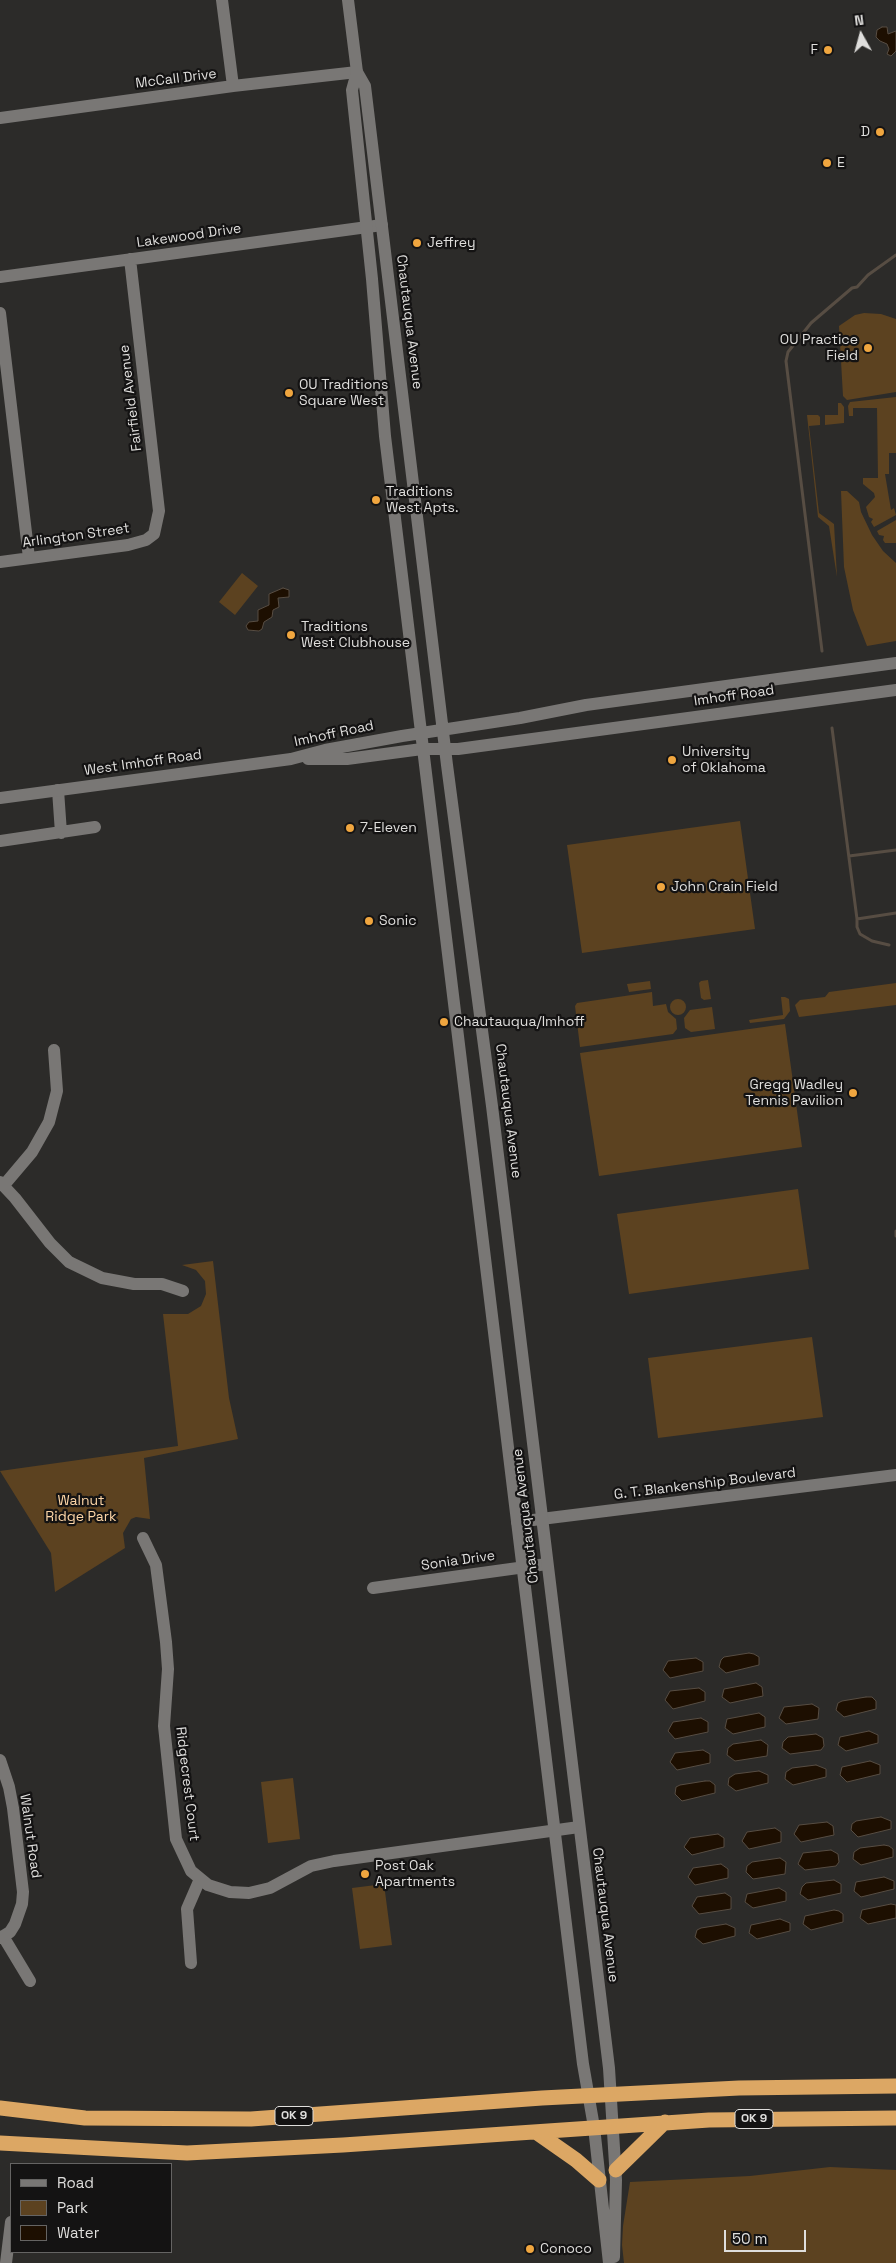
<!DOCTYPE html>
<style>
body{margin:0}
#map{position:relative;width:896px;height:2263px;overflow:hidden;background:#2c2b29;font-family:"Space Grotesk",sans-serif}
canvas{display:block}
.legend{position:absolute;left:10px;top:2163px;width:162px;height:90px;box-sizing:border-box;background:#141313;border:1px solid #656463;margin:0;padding:6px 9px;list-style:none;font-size:15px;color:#dfdedc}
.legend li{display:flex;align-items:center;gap:10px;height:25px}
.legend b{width:25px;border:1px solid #656463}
.north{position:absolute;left:836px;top:10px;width:50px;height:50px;-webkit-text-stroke:4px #141313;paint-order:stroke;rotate:353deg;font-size:14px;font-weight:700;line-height:20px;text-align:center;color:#dfdedc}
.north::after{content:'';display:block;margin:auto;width:18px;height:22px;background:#dfdedc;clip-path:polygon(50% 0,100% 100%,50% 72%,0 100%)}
.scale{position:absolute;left:724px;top:2230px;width:82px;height:22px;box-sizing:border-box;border:2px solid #dfdedc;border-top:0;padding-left:6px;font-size:15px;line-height:18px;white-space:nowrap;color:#dfdedc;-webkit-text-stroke:4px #141313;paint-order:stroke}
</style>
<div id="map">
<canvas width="896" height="2263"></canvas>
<ul class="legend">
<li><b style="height:6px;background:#797775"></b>Road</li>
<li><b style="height:14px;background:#5c4220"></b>Park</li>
<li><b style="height:14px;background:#1d0f01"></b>Water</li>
</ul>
<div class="north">N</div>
<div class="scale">50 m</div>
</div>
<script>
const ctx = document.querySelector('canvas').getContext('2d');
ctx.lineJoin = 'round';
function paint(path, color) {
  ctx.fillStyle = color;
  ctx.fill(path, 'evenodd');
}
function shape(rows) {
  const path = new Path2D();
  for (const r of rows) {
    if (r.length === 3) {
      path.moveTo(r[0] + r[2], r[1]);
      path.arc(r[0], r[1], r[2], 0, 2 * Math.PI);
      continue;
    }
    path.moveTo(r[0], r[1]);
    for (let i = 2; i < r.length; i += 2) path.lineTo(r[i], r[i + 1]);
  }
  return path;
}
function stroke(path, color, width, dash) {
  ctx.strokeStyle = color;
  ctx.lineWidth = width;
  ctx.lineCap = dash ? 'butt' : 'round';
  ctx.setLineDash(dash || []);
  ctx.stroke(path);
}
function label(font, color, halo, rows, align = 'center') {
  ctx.font = font + ' "Space Grotesk",sans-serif';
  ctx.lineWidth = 4.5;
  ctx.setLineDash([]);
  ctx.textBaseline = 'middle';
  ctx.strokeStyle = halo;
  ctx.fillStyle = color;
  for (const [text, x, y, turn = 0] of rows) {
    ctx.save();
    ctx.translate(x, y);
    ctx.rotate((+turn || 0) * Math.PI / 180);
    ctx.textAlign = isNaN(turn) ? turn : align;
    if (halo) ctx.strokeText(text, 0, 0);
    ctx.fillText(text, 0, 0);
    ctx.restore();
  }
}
paint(shape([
 [864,313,881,314,896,319,896,392,847,400,843,396,839,326,855,315],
 [896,397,896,453,889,453,889,474,885,474,891,510,894,508,896,515,874,527,871,522,873,519,869,517,866,507,875,497,874,493,863,484,863,478,878,478,877,408,853,408,853,416,849,416,848,406,850,402],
 [838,403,841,403,844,407,844,423,825,425,825,415,838,415],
 [807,415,818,415,820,417,820,425,809,426,819,513,834,524,837,577,829,526,818,517],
 [841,491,847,491,859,502,861,512,872,535,883,551,896,563,896,641,867,646,853,610,844,567],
 [896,520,896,543,885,543,883,540,884,536,879,535,877,531],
 [242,573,258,586,235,615,219,602],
 [740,821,755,929,582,953,567,845],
 [708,980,711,999,704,1000,701,998,699,983,701,981],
 [650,981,651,989,629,992,627,984],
 [896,983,896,1005,799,1017,795,1005,800,1000,825,997,829,992],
 [652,992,653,1006,666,1004,668,1012,676,1019,677,1029,673,1034,580,1047,575,1006,577,1003],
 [781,997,785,997,789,999,790,1011,784,1019,750,1023,749,1020,783,1015],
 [678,1007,8],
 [712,1007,715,1029,691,1032,685,1028,684,1018,690,1010],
 [785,1024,802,1147,599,1176,580,1053],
 [798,1189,809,1269,629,1294,617,1214],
 [213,1261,229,1398,238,1439,144,1458,150,1519,136,1517,131,1519,123,1533,125,1548,55,1592,51,1553,0,1471,178,1446,163,1314,188,1314,201,1306,206,1294,205,1281,196,1270,182,1265],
 [812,1337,823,1417,658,1438,648,1358],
 [293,1778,300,1839,268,1843,261,1782],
 [384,1884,392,1945,360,1949,352,1888],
 [830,2167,896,2170,896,2263,624,2263,622,2245,623,2226,630,2182,750,2176]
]), '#5c4220');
const water = shape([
 [882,27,887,27,888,34,896,31,896,51,891,56,887,54,889,49,887,44,880,41,876,37,877,30,882,27],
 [283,588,289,590,289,597,278,598,279,607,273,610,272,617,264,622,262,629,259,631,248,630,246,626,249,622,258,621,258,610,269,605,269,594,283,588],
 [749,1653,754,1654,759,1657,759,1665,726,1673,719,1667,721,1660,724,1657,749,1653],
 [696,1658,703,1662,703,1671,670,1678,663,1670,668,1661,696,1658],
 [756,1683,762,1687,763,1696,730,1703,722,1697,724,1689,756,1683],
 [699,1688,705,1692,705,1701,673,1709,665,1700,670,1691,699,1688],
 [866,1697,872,1697,876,1701,876,1709,844,1717,836,1710,838,1703,842,1701,866,1697],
 [812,1704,819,1708,818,1719,786,1724,779,1718,784,1707,812,1704],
 [759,1713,765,1717,765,1727,733,1734,725,1728,727,1719,759,1713],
 [701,1718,708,1722,708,1732,675,1739,668,1731,673,1722,701,1718],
 [869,1731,878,1735,878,1743,846,1751,838,1745,840,1737,869,1731],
 [816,1734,823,1738,824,1746,821,1750,790,1754,782,1748,783,1742,788,1737,816,1734],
 [761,1740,768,1745,767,1756,735,1761,727,1755,728,1748,733,1744,761,1740],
 [703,1750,710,1754,710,1763,677,1770,670,1762,675,1753,703,1750],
 [870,1761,880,1765,880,1774,847,1782,840,1775,842,1767,870,1761],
 [816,1765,826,1769,826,1777,793,1785,785,1779,786,1772,792,1768,816,1765],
 [759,1771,768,1775,768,1783,736,1791,728,1785,729,1778,735,1774,759,1771],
 [705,1781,710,1781,715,1785,715,1793,682,1801,675,1794,676,1787,680,1785,705,1781],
 [881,1817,891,1821,891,1829,858,1837,851,1830,852,1824,856,1821,881,1817],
 [827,1822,833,1826,834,1835,801,1842,794,1834,799,1825,827,1822],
 [775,1828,781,1832,781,1842,749,1849,742,1841,747,1832,775,1828],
 [718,1834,724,1838,724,1847,692,1855,684,1847,690,1838,718,1834],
 [884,1845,889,1846,893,1849,893,1857,861,1865,853,1859,854,1852,860,1848,884,1845],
 [831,1850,838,1854,839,1862,836,1866,805,1870,798,1864,803,1853,831,1850],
 [780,1858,786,1862,785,1874,753,1879,746,1872,747,1866,752,1862,780,1858],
 [721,1864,728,1869,728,1878,695,1885,688,1877,693,1868,721,1864],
 [884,1877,894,1881,894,1889,861,1897,854,1891,856,1882,884,1877],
 [834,1880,841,1884,841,1893,808,1900,800,1894,802,1887,806,1883,834,1880],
 [779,1888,786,1892,786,1901,753,1908,745,1902,747,1894,779,1888],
 [725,1893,731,1897,731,1909,699,1914,692,1906,697,1897,725,1893],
 [891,1904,896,1905,896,1918,868,1924,860,1918,862,1910,891,1904],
 [834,1910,839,1911,843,1914,843,1922,811,1930,803,1924,805,1916,834,1910],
 [780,1919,790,1923,790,1931,757,1939,749,1933,751,1925,780,1919],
 [726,1924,735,1928,735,1936,703,1944,695,1937,697,1930,701,1928,726,1924]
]);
paint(water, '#1d0f01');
stroke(water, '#574d43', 1);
stroke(shape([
 [822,651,786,361,788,352,811,323,852,288,857,287,868,275,896,255],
 [832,728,857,919,857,927,860,934,872,941,889,945],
 [849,856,896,850],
 [857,919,896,913],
 [896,1231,896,1236]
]), '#574d43', 3);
stroke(shape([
 [222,0,233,86],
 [0,118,233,86,357,72],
 [0,277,382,225],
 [0,313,29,558],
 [0,562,128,545,146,540,154,534,159,511,130,259],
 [58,790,61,833],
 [0,841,95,827],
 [0,1182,15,1198,50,1243,69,1262,102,1278,134,1284,162,1284,183,1291],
 [4,1185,32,1152,49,1122,57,1091,54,1050],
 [517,1522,896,1475],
 [143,1538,156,1565,166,1642,168,1669,164,1726,176,1839,191,1871,208,1885,230,1892,249,1893,270,1888,311,1866,334,1861,579,1827],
 [373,1588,547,1564],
 [0,1760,9,1787,13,1808,23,1892,22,1904,15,1924,10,1932,0,1938],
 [3,1936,30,1981],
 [191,1963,187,1909,200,1879],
 [6,2263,11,2222]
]), '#797775', 12);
stroke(shape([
 [348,0,357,72,352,90,372,279,385,436,583,2064,594,2127,609,2263],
 [357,72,365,86,447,765,492,1106,609,2068,616,2180,614,2257],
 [308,759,347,759,422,749,458,749,896,690],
 [0,798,291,759,325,750,402,736,520,718,586,705,896,663]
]), '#797775', 12);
stroke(shape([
 [0,2108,85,2118,251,2119,542,2098,739,2088,896,2086],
 [536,2132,576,2160,599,2180],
 [0,2143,187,2153,343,2145,709,2120,896,2118],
 [616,2170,665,2122]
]), '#dca764', 15);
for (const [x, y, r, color] of [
 [828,50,5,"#f0a63f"],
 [880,132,5,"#f0a63f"],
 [827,163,5,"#f0a63f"],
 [417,243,5,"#f0a63f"],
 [868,348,5,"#f0a63f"],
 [289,393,5,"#f0a63f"],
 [376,500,5,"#f0a63f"],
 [291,635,5,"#f0a63f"],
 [672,760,5,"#f0a63f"],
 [350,828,5,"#f0a63f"],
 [661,887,5,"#f0a63f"],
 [369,921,5,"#f0a63f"],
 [444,1022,5,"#f0a63f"],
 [853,1093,5,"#f0a63f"],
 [365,1874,5,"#f0a63f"],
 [530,2249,5,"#f0a63f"]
]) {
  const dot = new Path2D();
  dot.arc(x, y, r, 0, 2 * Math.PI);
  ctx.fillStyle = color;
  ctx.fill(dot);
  stroke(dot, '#141313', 2);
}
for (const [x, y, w] of [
 [294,2116,38],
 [754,2119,38]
]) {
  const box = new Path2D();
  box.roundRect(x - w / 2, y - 9.5, w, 19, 4);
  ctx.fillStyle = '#141313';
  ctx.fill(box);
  stroke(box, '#dfdedc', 1);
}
label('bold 12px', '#dfdedc', null, [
 ["OK 9",294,2116],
 ["OK 9",754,2119]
]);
label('14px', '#dfdedc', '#141313', [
 ["F",818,50,"right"],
 ["D",870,132,"right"],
 ["E",837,163],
 ["Jeffrey",427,243],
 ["OU Practice",858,340,"right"],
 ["Field",858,356,"right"],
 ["OU Traditions",299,385],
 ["Square West",299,401],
 ["Traditions",386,492],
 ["West Apts.",386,508],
 ["Traditions",301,627],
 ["West Clubhouse",301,643],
 ["University",682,752],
 ["of Oklahoma",682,768],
 ["7-Eleven",360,828],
 ["John Crain Field",671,887],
 ["Sonic",379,921],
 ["Chautauqua/Imhoff",454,1022],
 ["Gregg Wadley",843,1085,"right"],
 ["Tennis Pavilion",843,1101,"right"],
 ["Post Oak",375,1866],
 ["Apartments",375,1882],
 ["Conoco",540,2249]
], 'left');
label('14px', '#dfdedc', '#141313', [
 ["McCall Drive",176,79,-7],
 ["Lakewood Drive",189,236,-8],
 ["Chautauqua Avenue",409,322,83],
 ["Fairfield Avenue",131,398,-97],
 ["Arlington Street",76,536,-8],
 ["Imhoff Road",734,696,-8],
 ["Imhoff Road",334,734,-12],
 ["West Imhoff Road",143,763,-8],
 ["Chautauqua Avenue",508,1111,83],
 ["G. T. Blankenship Boulevard",705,1484,-7],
 ["Chautauqua Avenue",526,1516,-97],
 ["Sonia Drive",458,1561,-8],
 ["Ridgecrest Court",187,1784,83],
 ["Walnut Road",30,1836,82],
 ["Chautauqua Avenue",605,1915,83]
]);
label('14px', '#fdd6a7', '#141313', [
 ["Walnut",81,1501],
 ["Ridge Park",81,1517]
]);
</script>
